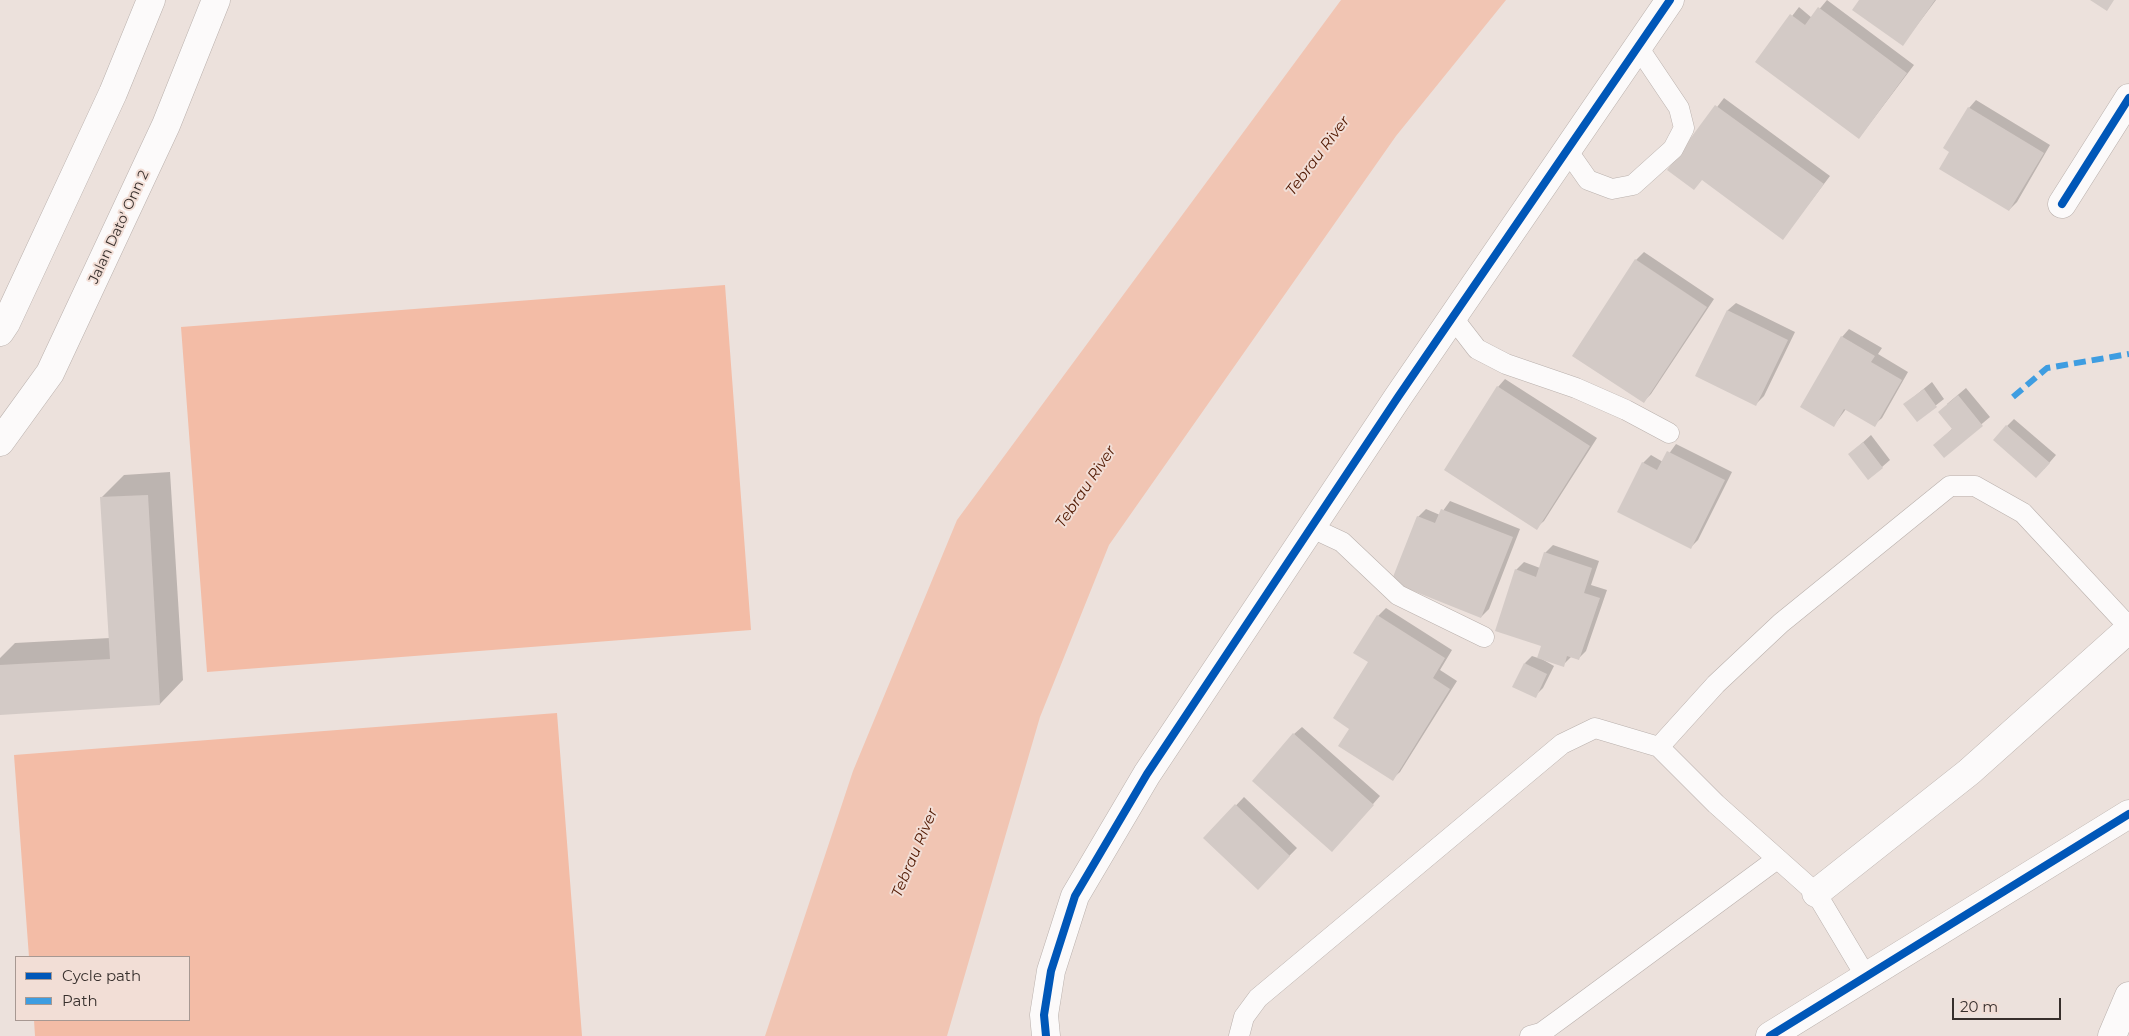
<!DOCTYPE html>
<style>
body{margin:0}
#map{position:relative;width:2129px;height:1036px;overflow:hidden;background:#ece1dc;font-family:Montserrat,sans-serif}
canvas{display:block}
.legend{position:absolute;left:15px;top:956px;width:175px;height:65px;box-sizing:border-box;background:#f2ded6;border:1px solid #a79892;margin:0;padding:6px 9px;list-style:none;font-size:15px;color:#372f2c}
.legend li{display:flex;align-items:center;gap:10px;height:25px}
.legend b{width:25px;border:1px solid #a79892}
.scale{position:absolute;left:1952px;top:998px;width:109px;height:22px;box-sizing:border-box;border:2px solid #372f2c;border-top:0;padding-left:6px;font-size:15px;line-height:18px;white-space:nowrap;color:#372f2c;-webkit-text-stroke:4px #f2ded6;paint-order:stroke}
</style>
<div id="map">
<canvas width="2129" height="1036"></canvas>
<ul class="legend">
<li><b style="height:6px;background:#0057b8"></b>Cycle path</li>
<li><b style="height:6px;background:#3e9de1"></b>Path</li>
</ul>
<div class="scale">20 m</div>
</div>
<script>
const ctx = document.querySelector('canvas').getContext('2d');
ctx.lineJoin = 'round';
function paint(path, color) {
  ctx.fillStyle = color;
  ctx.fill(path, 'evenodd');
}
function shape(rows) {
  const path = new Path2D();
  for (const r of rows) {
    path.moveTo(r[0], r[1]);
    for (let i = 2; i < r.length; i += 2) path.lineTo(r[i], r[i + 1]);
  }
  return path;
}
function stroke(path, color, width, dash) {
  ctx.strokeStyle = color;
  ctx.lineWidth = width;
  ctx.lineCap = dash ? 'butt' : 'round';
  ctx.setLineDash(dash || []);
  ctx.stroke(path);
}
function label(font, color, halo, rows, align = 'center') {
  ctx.font = font + ' Montserrat,sans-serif';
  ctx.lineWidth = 4;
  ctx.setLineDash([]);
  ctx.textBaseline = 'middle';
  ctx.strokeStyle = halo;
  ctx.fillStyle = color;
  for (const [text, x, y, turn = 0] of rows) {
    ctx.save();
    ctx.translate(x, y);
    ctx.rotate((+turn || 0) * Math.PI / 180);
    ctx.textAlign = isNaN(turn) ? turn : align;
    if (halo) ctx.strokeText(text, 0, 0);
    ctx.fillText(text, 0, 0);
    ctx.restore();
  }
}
paint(shape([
 [725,285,751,630,207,672,181,327],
 [557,713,582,1036,35,1036,34,1020,189,1020,189,957,29,957,14,755]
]), '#f3bca6');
paint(shape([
 [1341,0,1506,0,1396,136,1109,545,1040,717,947,1036,765,1036,853,771,957,520]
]), '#f1c5b3');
paint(shape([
 [1827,0,1914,65,1859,138,1757,62,1799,7,1812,18],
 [1860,0,1936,0,1903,44],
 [1724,98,1830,176,1783,238,1703,179,1669,170],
 [1976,100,2050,145,2017,202,2009,210,1951,151,1969,108],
 [1644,252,1714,299,1651,394,1644,401,1636,260],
 [1736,303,1795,332,1764,396,1756,404,1697,376,1728,310],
 [1849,329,1882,348,1878,354,1908,372,1882,418,1874,425,1846,409,1834,425,1842,337],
 [1505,379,1597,438,1544,521,1536,528,1498,387],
 [1932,382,1944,399,1917,420,1905,404],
 [1966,388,1990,417,1944,456,1935,445,1953,428,1947,404],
 [2014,419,2056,455,2044,469,2007,426],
 [1871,435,1890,460,1882,467,1850,454],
 [1676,444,1732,472,1698,540,1690,548,1643,463,1651,455,1663,462],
 [170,472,183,680,160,704,0,714,0,658,15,643,110,638,101,498,124,475],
 [1450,501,1520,529,1489,609,1481,617,1418,517,1426,509,1440,515],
 [1553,545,1599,561,1591,585,1607,590,1586,651,1579,658,1571,657,1563,665,1540,658,1554,666,1543,688,1535,696,1525,663,1532,656,1538,658,1543,646,1516,570,1524,562,1540,568,1545,553],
 [1386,608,1452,650,1440,670,1457,681,1400,772,1392,779,1351,728,1370,662,1378,616],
 [1302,727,1380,796,1340,842,1294,734],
 [1244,797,1297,848,1258,888,1205,838]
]), '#0003');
paint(shape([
 [1859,0,1935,0,1903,46,1852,10],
 [2090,0,2114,0,2107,11],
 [1818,7,1907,73,1859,139,1755,62,1790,14,1805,25],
 [1715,105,1824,184,1783,240,1702,180,1694,190,1667,170],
 [1968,107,2044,153,2009,211,1939,169,1949,152,1943,148],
 [1635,259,1707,307,1644,403,1572,356],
 [1727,310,1788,340,1756,406,1695,376],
 [1841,336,1875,356,1871,362,1902,380,1875,427,1844,409,1834,427,1800,407],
 [1497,386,1590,446,1537,530,1444,470],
 [1924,389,1937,407,1917,422,1903,404],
 [1958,395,1983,426,1944,458,1933,445,1952,429,1938,412],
 [2006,425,2050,463,2036,478,1993,440],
 [1863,442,1883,468,1868,480,1848,454],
 [1667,451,1725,480,1691,549,1617,512,1642,462,1657,470],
 [148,495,160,705,0,715,0,665,110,659,100,497],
 [1441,509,1513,537,1481,618,1391,582,1417,516,1435,523],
 [1544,552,1592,568,1584,593,1600,598,1579,660,1567,656,1564,667,1537,658,1541,646,1495,631,1515,569,1536,577],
 [1377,615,1445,658,1433,678,1450,689,1393,781,1338,746,1349,729,1333,718,1368,662,1353,653],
 [1524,663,1547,674,1536,698,1512,687],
 [1293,733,1374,805,1332,852,1252,781],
 [1235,804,1290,856,1258,890,1203,838]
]), '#d3cac6');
const service = shape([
 [1567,150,1588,180,1612,189,1633,185,1673,149,1684,128,1679,108,1638,47],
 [1453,318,1477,349,1506,364,1576,388,1626,410,1669,433],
 [1312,528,1342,542,1398,595,1484,637],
 [1659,747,1716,684,1781,623,1950,486,1975,486,2023,513,2129,627],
 [1239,1036,1244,1017,1258,998,1562,744,1595,728,1659,747,1716,804,1816,893,1865,975],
 [1530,1036,1541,1033,1563,1017,1777,859]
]);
const minor = shape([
 [2062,204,2129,98],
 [1816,893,1969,772,2129,629],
 [1046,1036,1044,1015,1051,971,1075,896,1147,774,1398,397,1670,0],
 [1770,1036,2129,814]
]);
const tertiary = shape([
 [2112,1036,2129,996]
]);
const secondary = shape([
 [0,332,6,323,113,93,151,0],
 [0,442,50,373,166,125,216,0]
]);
stroke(service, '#b9b0ac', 21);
stroke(minor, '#b9b0ac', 29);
stroke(tertiary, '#b9b0ac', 29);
stroke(secondary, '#b9b0ac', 29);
stroke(service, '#fcfafa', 20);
stroke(minor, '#fcfafa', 28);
stroke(tertiary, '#fcfafa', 28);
stroke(secondary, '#fcfafa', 28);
stroke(shape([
 [2013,397,2047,368,2129,354]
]), '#3e9de1', 6, [12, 6]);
stroke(shape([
 [2062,204,2129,98],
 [1046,1036,1044,1015,1051,971,1075,896,1147,774,1398,397,1670,0],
 [1770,1036,2129,814]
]), '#0057b8', 8);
label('14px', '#372f2c', '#f2ded6', [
 ["Jalan Dato' Onn 2",119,227,-65]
]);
label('italic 15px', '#511800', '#f2ded6', [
 ["Tebrau River",1318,156,-53],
 ["Tebrau River",1086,487,-56],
 ["Tebrau River",915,853,-67]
]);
</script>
